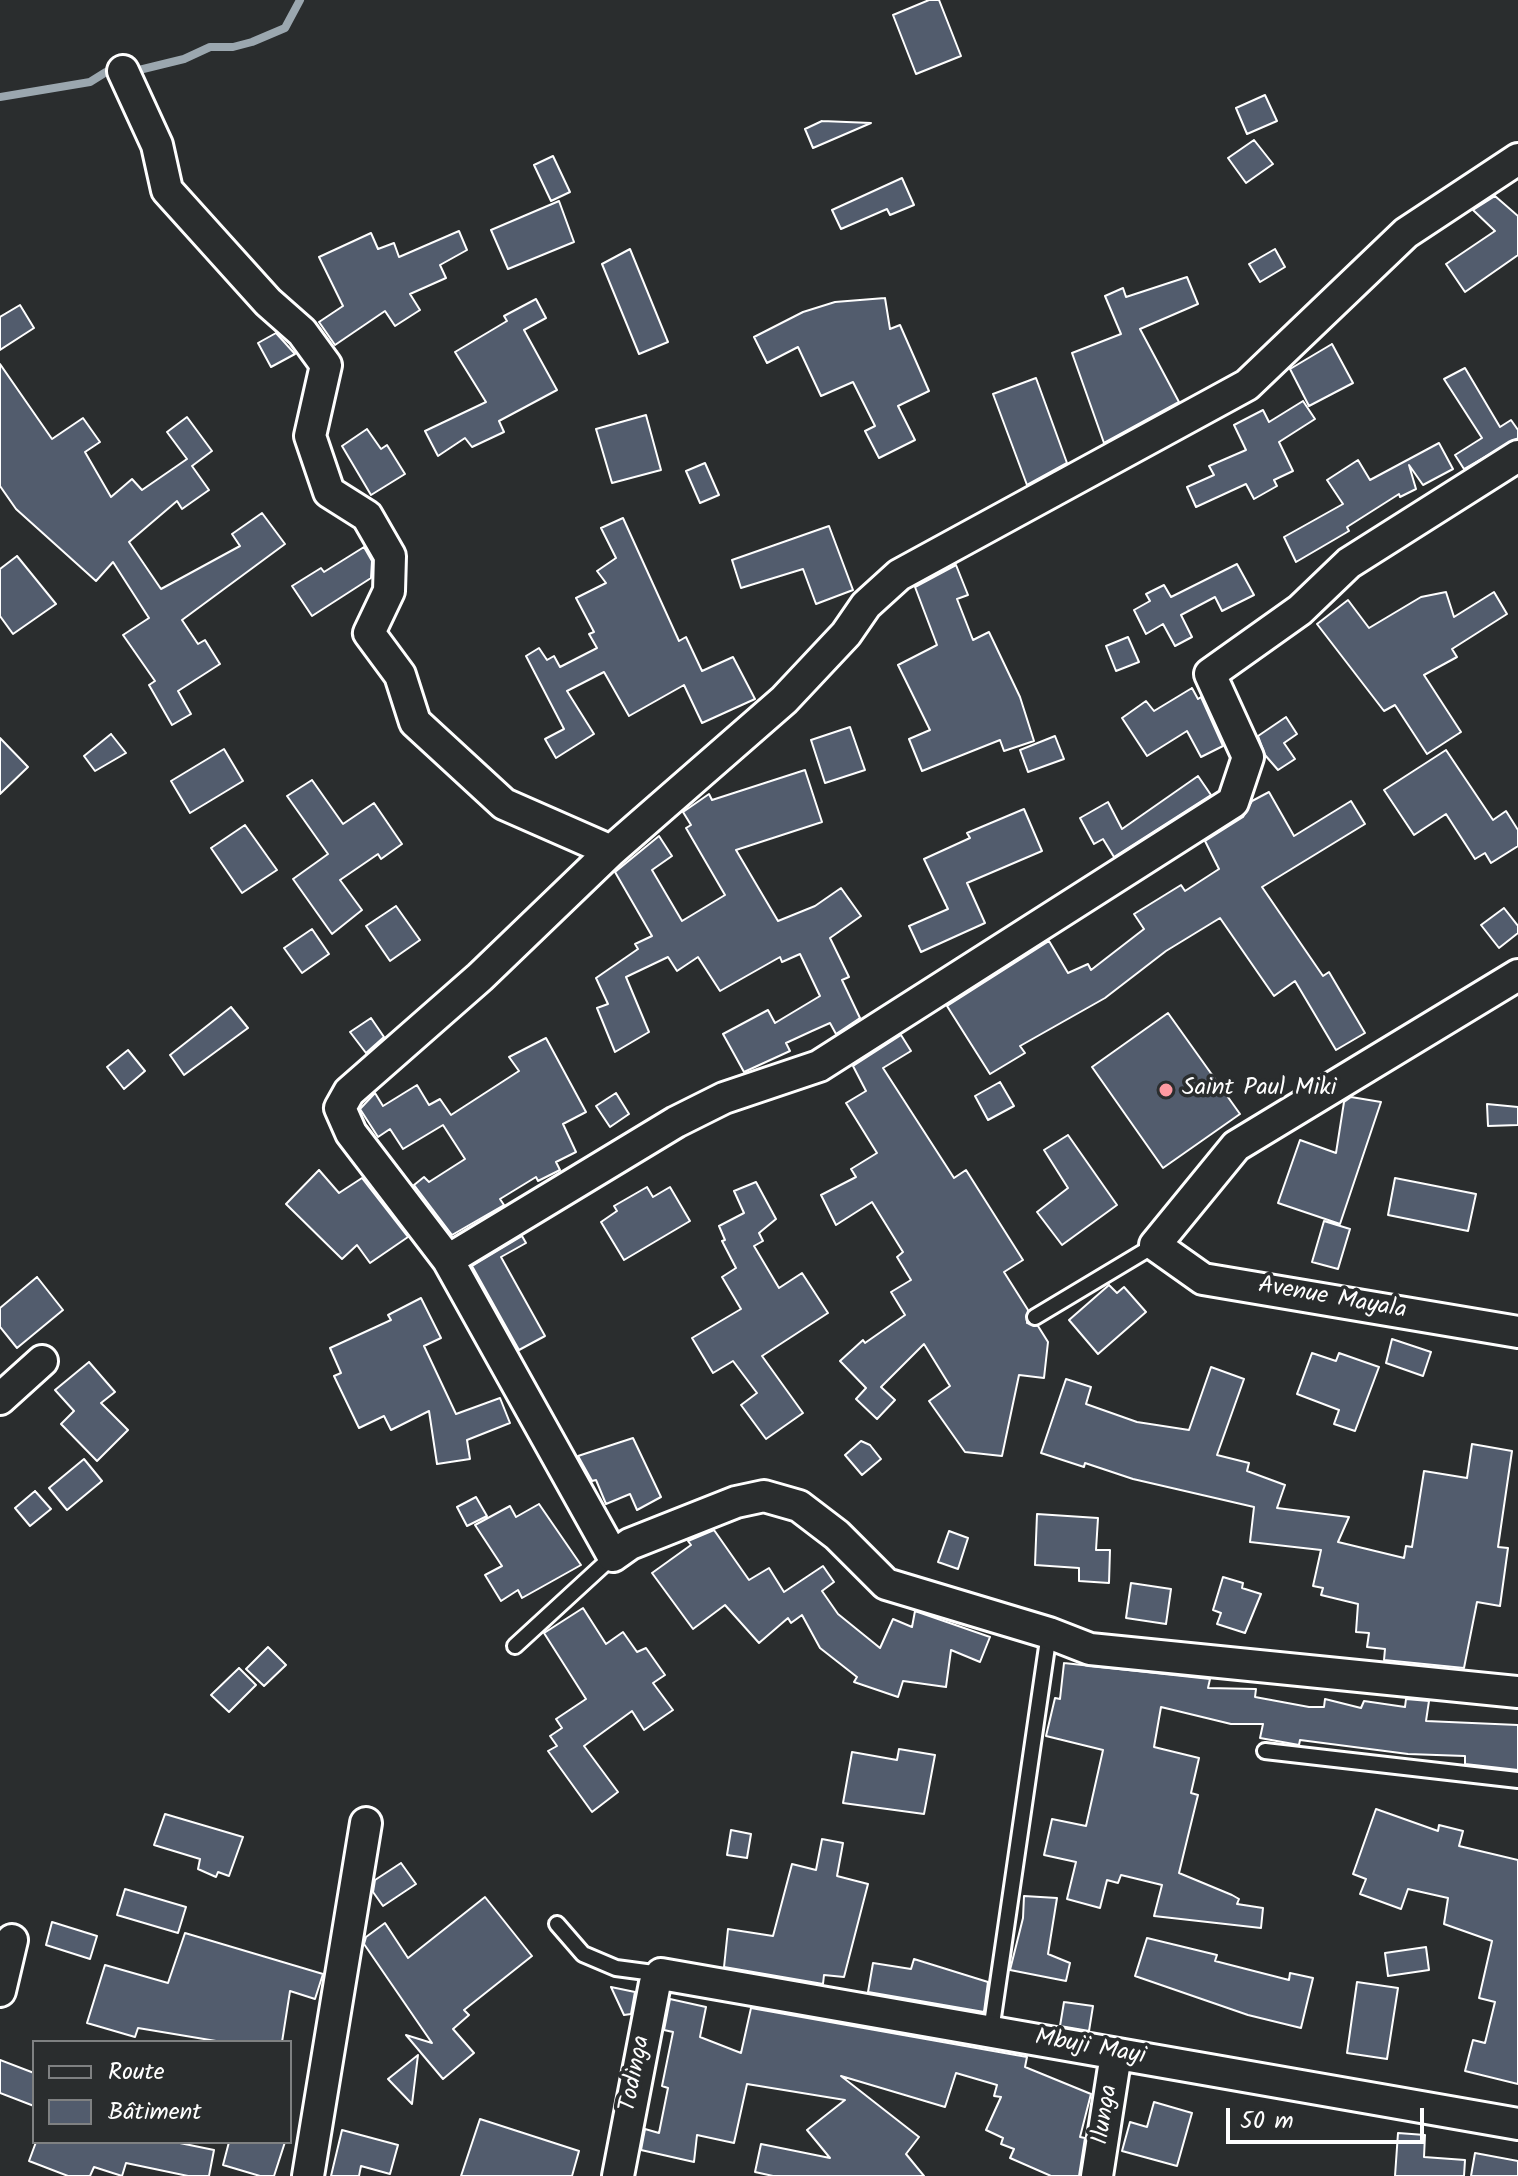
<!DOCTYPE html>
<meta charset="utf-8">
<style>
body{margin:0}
#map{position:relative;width:1518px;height:2176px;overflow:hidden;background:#2a2d2e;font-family:Kalam,sans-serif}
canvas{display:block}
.legend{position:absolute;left:32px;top:2040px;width:260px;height:104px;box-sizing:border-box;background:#2a2d2e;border:2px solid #7f8182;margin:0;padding:10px 14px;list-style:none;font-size:24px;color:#fff}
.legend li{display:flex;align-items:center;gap:16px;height:40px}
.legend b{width:40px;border:2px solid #7f8182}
.scale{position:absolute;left:1226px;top:2108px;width:198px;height:36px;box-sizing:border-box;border:4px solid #fff;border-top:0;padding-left:10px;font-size:24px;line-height:28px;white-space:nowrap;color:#fff;-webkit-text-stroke:6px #2a2d2e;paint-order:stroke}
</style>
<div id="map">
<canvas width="1518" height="2176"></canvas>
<ul class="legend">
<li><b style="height:10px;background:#2a2d2e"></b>Route</li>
<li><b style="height:22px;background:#525c6d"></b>Bâtiment</li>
</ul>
<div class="scale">50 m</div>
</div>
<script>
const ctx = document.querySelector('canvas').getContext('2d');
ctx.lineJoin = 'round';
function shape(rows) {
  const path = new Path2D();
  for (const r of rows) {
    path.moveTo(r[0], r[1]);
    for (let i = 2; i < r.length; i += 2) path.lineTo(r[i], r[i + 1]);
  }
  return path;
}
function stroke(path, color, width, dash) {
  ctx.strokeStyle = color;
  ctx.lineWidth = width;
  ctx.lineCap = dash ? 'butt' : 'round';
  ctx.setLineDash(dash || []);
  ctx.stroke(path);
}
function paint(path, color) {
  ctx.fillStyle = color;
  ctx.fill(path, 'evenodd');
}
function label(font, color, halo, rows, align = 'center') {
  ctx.font = font + ' Kalam,sans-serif';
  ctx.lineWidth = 7;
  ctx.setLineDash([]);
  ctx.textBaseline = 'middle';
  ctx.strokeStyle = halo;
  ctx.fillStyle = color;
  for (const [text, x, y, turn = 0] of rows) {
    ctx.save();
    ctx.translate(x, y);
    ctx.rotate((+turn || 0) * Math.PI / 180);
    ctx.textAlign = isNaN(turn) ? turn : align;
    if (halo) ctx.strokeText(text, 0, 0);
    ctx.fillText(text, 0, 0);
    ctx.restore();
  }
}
stroke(shape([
 [0,97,90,82,106,72,139,70,184,59,210,47,233,47,252,42,285,28,300,0]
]), '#9ba7af', 8);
const building = shape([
 [929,0,939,0,961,56,916,74,893,15,929,0],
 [1265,95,1277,121,1247,134,1236,108,1265,95],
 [822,121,871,123,813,148,805,129,822,121],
 [1254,140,1273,164,1246,183,1228,158,1254,140],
 [553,156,570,192,551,201,534,165,553,156],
 [902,178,914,205,890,215,887,209,841,229,832,210,902,178],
 [1495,196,1518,216,1518,255,1465,292,1446,264,1495,231,1473,210,1495,196],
 [559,201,574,242,508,269,491,230,559,201],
 [459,231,467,250,440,265,446,278,410,294,420,310,395,326,385,311,335,345,319,322,343,306,319,257,371,233,378,249,394,243,399,257,459,231],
 [630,249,668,342,639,354,602,264,630,249],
 [1275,249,1285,267,1260,282,1249,264,1275,249],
 [1187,277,1198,304,1140,329,1179,402,1104,443,1072,353,1121,334,1105,296,1123,288,1126,297,1187,277],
 [885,298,890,329,900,325,929,391,898,406,915,440,879,458,865,431,875,426,853,382,821,396,798,347,767,363,754,337,803,312,835,302,885,298],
 [536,299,546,318,524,330,557,390,499,421,504,432,472,447,465,438,438,456,425,431,486,402,455,352,507,321,504,316,536,299],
 [20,305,34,328,0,350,0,317,20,305],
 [276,333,295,354,271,367,258,343,276,333],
 [1332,344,1353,383,1309,406,1290,369,1332,344],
 [0,364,52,439,83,418,100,442,85,452,111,497,132,479,142,490,187,459,167,432,187,417,212,451,192,466,209,490,182,509,177,501,129,542,161,589,240,546,232,534,262,513,285,544,182,620,198,644,205,640,220,664,178,691,191,714,172,725,149,685,155,681,123,635,149,618,113,562,96,581,16,509,0,486,0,364],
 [1465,368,1500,427,1511,420,1518,430,1518,438,1464,469,1455,455,1482,438,1444,379,1465,368],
 [1036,378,1067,463,1027,485,993,394,1036,378],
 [1303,401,1315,419,1279,442,1293,471,1274,480,1277,486,1254,499,1246,484,1196,507,1187,487,1214,475,1209,466,1246,450,1234,425,1263,410,1269,422,1303,401],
 [646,415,661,470,612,483,596,429,646,415],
 [367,429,381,449,387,445,405,474,371,495,342,446,367,429],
 [1439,443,1453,469,1423,485,1409,465,1416,489,1400,497,1399,494,1347,527,1349,531,1296,562,1284,537,1343,504,1327,480,1358,460,1370,480,1439,443],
 [705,463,719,495,700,503,686,471,705,463],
 [623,518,679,641,686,637,702,671,733,657,755,699,702,723,684,685,629,716,604,672,567,691,594,734,556,758,545,739,564,729,526,656,539,648,547,660,554,656,560,667,597,648,589,634,594,632,576,598,606,583,597,571,616,558,601,528,623,518],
 [829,526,853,590,816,604,803,569,741,588,732,560,829,526],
 [364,547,372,561,371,578,312,616,292,586,321,568,324,572,364,547],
 [17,556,56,604,13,634,0,616,0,569,17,556],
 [1237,564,1254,595,1222,611,1215,597,1181,615,1192,637,1175,646,1163,624,1146,634,1134,610,1150,601,1146,594,1164,585,1171,597,1237,564],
 [956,565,968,595,957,599,973,640,989,632,1020,697,1034,741,1004,751,1000,740,922,771,909,739,930,730,898,665,937,645,915,587,956,565],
 [1446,592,1454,617,1494,592,1507,614,1452,649,1457,657,1424,675,1461,732,1427,754,1395,705,1384,711,1317,624,1348,600,1369,628,1421,597,1446,592],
 [1128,637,1139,662,1116,671,1106,646,1128,637],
 [1192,688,1198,699,1201,697,1223,746,1201,757,1187,731,1147,756,1122,718,1146,701,1154,711,1192,688],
 [1286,717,1297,734,1284,743,1295,759,1278,770,1265,755,1258,736,1286,717],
 [850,727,865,770,825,783,811,740,850,727],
 [111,734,126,753,95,771,84,756,111,734],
 [1055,736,1064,759,1028,772,1020,750,1055,736],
 [0,738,28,767,0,794,0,738],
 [224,749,243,781,190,813,171,781,224,749],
 [1446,750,1493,820,1506,811,1518,830,1518,846,1491,863,1485,853,1475,859,1446,814,1414,835,1384,790,1446,750],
 [805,770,822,822,736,850,778,921,815,906,841,888,861,916,830,938,849,977,842,980,860,1018,836,1034,830,1023,812,1031,786,1043,790,1051,744,1072,723,1034,768,1010,775,1023,820,996,800,954,782,962,780,957,720,991,698,957,677,971,668,957,626,977,649,1032,615,1052,597,1008,608,1004,596,978,638,949,635,944,652,936,615,872,659,836,672,856,652,870,682,921,725,895,686,828,691,825,683,812,709,794,712,800,805,770],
 [1198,776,1211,795,1114,857,1103,839,1094,844,1080,818,1108,802,1122,829,1198,776],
 [312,780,343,824,374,803,402,844,381,859,378,854,340,880,362,910,332,934,293,879,328,854,287,796,312,780],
 [1269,792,1294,836,1351,801,1365,824,1262,887,1323,976,1329,972,1365,1033,1336,1050,1295,981,1274,996,1220,918,1166,951,1105,998,1020,1046,1025,1053,990,1074,947,1006,1049,941,1068,973,1088,964,1091,970,1144,929,1134,914,1181,885,1185,891,1219,869,1205,841,1243,817,1252,801,1269,792],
 [1024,809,1042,851,967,883,985,923,921,952,909,926,948,909,924,859,970,838,967,833,1024,809],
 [245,825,277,870,242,893,211,848,245,825],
 [396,906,420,940,390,961,366,926,396,906],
 [1504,908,1518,926,1518,933,1499,948,1481,925,1504,908],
 [312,929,329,954,302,973,284,948,312,929],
 [231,1007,248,1028,184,1075,170,1055,231,1007],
 [1168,1013,1240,1114,1163,1168,1092,1067,1168,1013],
 [371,1018,384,1037,366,1053,350,1032,371,1018],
 [901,1035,911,1051,883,1068,954,1178,966,1170,1023,1260,1004,1272,1028,1310,1027,1323,1038,1326,1048,1342,1044,1378,1019,1375,1002,1456,965,1452,929,1401,950,1386,924,1344,881,1387,895,1400,877,1419,856,1399,866,1388,840,1361,863,1340,865,1343,905,1315,891,1292,911,1280,897,1257,903,1252,872,1202,836,1225,821,1195,856,1177,851,1169,877,1153,846,1103,866,1091,853,1066,901,1035],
 [546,1038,586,1112,563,1124,576,1152,556,1162,560,1170,538,1181,536,1177,500,1199,504,1205,452,1235,414,1185,424,1177,429,1182,465,1159,443,1125,403,1149,390,1129,378,1137,360,1109,375,1093,383,1106,417,1085,429,1105,440,1099,451,1115,519,1071,509,1057,546,1038],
 [128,1050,145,1071,124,1089,107,1067,128,1050],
 [1000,1082,1014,1106,988,1120,975,1096,1000,1082],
 [616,1093,629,1114,610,1127,596,1106,616,1093],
 [1351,1097,1381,1102,1340,1224,1278,1203,1300,1140,1336,1153,1344,1102,1351,1097],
 [1487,1104,1518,1107,1518,1125,1488,1126,1487,1104],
 [1068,1135,1117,1205,1062,1245,1037,1212,1068,1188,1044,1150,1068,1135],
 [319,1170,339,1193,362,1178,408,1237,370,1263,357,1245,342,1259,286,1204,319,1170],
 [1395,1178,1476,1194,1468,1231,1388,1215,1395,1178],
 [756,1182,776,1219,759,1233,763,1241,754,1246,779,1288,802,1273,828,1313,762,1356,803,1413,766,1439,741,1405,757,1393,733,1361,713,1373,692,1338,741,1309,722,1277,736,1268,722,1241,725,1240,719,1226,744,1213,734,1191,756,1182],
 [647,1187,653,1197,670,1187,690,1221,624,1260,601,1222,617,1211,614,1206,647,1187],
 [1324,1221,1350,1229,1338,1269,1312,1262,1324,1221],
 [522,1236,526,1243,501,1257,545,1336,519,1350,472,1266,522,1236],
 [37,1277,63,1310,17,1348,0,1327,0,1308,37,1277],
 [1109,1285,1117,1293,1124,1287,1146,1312,1098,1354,1069,1320,1109,1285],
 [421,1298,441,1338,424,1346,456,1414,500,1398,510,1423,467,1440,470,1459,437,1464,429,1411,391,1430,384,1416,359,1428,334,1376,341,1373,330,1348,391,1320,388,1315,421,1298],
 [1392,1339,1431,1352,1423,1376,1386,1363,1392,1339],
 [1312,1353,1336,1361,1339,1353,1379,1367,1355,1431,1334,1424,1339,1410,1297,1394,1312,1353],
 [89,1362,115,1392,101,1403,128,1430,97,1461,61,1424,74,1411,55,1390,89,1362],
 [1211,1367,1244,1379,1217,1455,1249,1463,1247,1471,1285,1485,1277,1508,1349,1517,1338,1542,1404,1558,1406,1546,1412,1547,1424,1471,1467,1478,1472,1444,1512,1451,1498,1547,1508,1548,1500,1606,1477,1602,1464,1668,1384,1660,1385,1649,1367,1647,1369,1633,1356,1632,1358,1604,1321,1595,1323,1588,1313,1586,1321,1550,1250,1542,1254,1507,1133,1479,1085,1463,1084,1467,1041,1453,1066,1379,1091,1387,1086,1404,1137,1422,1189,1430,1211,1367],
 [633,1438,661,1497,637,1510,630,1494,606,1504,596,1480,592,1481,578,1456,633,1438],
 [861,1441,870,1445,881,1459,862,1475,845,1455,861,1441],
 [84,1459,102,1481,67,1510,49,1488,84,1459],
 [35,1491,51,1509,30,1526,15,1508,35,1491],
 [476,1497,487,1516,467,1526,457,1507,476,1497],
 [539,1504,581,1565,522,1598,518,1590,501,1601,485,1575,502,1566,475,1525,510,1506,516,1517,539,1504],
 [1037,1514,1098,1518,1096,1550,1110,1550,1109,1583,1079,1581,1079,1568,1035,1565,1037,1514],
 [714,1530,749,1580,769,1568,784,1592,823,1566,834,1582,822,1591,838,1614,880,1648,893,1619,912,1627,915,1611,990,1637,980,1662,951,1650,946,1687,903,1681,898,1697,854,1682,857,1677,820,1648,802,1615,791,1623,788,1618,759,1643,725,1605,693,1629,652,1573,691,1545,688,1541,714,1530],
 [949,1531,968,1538,958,1569,938,1562,949,1531],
 [1223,1577,1243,1583,1242,1588,1261,1594,1245,1633,1217,1624,1221,1613,1213,1610,1223,1577],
 [1131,1583,1171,1589,1166,1624,1126,1618,1131,1583],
 [583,1608,606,1644,623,1632,637,1652,646,1648,665,1675,653,1683,673,1710,644,1730,632,1711,584,1746,618,1792,592,1812,548,1751,557,1746,550,1736,562,1728,556,1719,586,1699,544,1633,583,1608],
 [268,1647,286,1665,264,1686,246,1669,268,1647],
 [1064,1663,1210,1679,1208,1688,1256,1689,1255,1697,1309,1707,1324,1707,1325,1699,1361,1708,1364,1701,1405,1707,1406,1699,1429,1701,1426,1721,1518,1725,1518,1770,1465,1764,1465,1756,1408,1754,1300,1740,1299,1745,1260,1738,1263,1724,1231,1724,1161,1707,1154,1747,1199,1758,1191,1793,1198,1795,1179,1873,1232,1895,1239,1899,1237,1904,1263,1908,1261,1928,1154,1916,1162,1885,1121,1875,1118,1883,1107,1880,1100,1908,1067,1899,1076,1862,1044,1855,1052,1819,1086,1826,1103,1750,1046,1736,1055,1698,1060,1699,1064,1663],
 [239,1668,256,1685,229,1712,211,1695,239,1668],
 [899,1749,935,1755,924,1814,843,1803,852,1752,897,1760,899,1749],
 [1376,1809,1438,1831,1439,1825,1463,1831,1459,1846,1518,1860,1518,2084,1465,2071,1473,2040,1485,2043,1495,2002,1479,1998,1492,1941,1444,1924,1448,1898,1408,1889,1401,1909,1360,1894,1366,1879,1353,1874,1376,1809],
 [165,1814,243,1837,229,1876,218,1872,216,1877,198,1869,200,1859,154,1845,165,1814],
 [731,1830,751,1834,747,1858,727,1855,731,1830],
 [822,1839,843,1843,837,1876,868,1884,844,1977,824,1975,823,1984,724,1967,728,1929,773,1936,792,1864,816,1870,822,1839],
 [401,1863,416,1884,383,1906,373,1892,375,1880,401,1863],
 [125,1889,186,1907,178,1933,117,1915,125,1889],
 [1024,1896,1057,1898,1048,1954,1070,1963,1066,1981,1010,1970,1023,1918,1024,1896],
 [485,1897,532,1956,464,2010,469,2015,453,2029,474,2053,443,2079,406,2035,432,2043,364,1944,366,1937,385,1923,408,1958,485,1897],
 [52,1922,97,1936,90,1959,46,1945,52,1922],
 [185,1933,323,1974,315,1999,290,1991,282,2042,222,2042,138,2028,135,2037,87,2023,105,1965,168,1983,185,1933],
 [1147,1938,1217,1955,1215,1961,1289,1980,1290,1973,1313,1978,1301,2028,1248,2015,1135,1976,1147,1938],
 [1426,1947,1429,1970,1388,1976,1385,1953,1426,1947],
 [914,1959,988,1982,984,2012,868,1992,873,1963,911,1969,914,1959],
 [1357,1982,1398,1988,1387,2059,1347,2053,1357,1982],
 [611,1987,635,1992,631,2014,624,2015,611,1987],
 [670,1999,706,2007,700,2037,741,2053,751,2008,1027,2057,1025,2067,1091,2094,1080,2137,1085,2138,1079,2176,1051,2176,1010,2158,1014,2149,1001,2144,1003,2138,986,2130,1001,2097,994,2096,997,2085,956,2073,945,2107,841,2076,919,2137,906,2154,924,2176,773,2176,755,2172,761,2144,830,2158,807,2130,845,2100,747,2084,734,2143,697,2135,694,2162,641,2150,645,2129,659,2133,668,2088,662,2086,673,2032,664,2030,670,1999],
 [1064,2002,1093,2006,1089,2031,1060,2026,1064,2002],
 [418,2055,412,2104,388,2079,418,2055],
 [0,2060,34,2073,34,2106,0,2093,0,2060],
 [1154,2102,1192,2113,1177,2166,1122,2151,1130,2122,1147,2127,1154,2102],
 [480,2119,579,2151,572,2176,461,2176,480,2119],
 [342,2130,398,2145,390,2174,361,2166,359,2176,331,2176,342,2130],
 [1398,2133,1425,2135,1424,2157,1465,2160,1464,2176,1395,2176,1398,2133],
 [36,2142,175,2142,214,2150,209,2176,188,2176,126,2163,122,2176,94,2167,90,2176,68,2176,29,2161,36,2142],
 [229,2142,285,2142,274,2176,260,2176,223,2165,229,2142],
 [1475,2153,1518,2161,1518,2176,1471,2176,1475,2153]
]);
paint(building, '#525c6d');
stroke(building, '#fff', 2);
const lane = shape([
 [1035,1317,1155,1245],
 [515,1646,613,1556],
 [1265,1751,1518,1780],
 [557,1924,583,1954,616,1968,661,1974],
 [991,2031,1049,1633]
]);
const street = shape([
 [123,71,157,145,167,190,268,302,302,332,326,365,310,436,329,492,367,516,390,556,389,591,369,633,400,675,415,722,504,804,611,851],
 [1518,159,1406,233,1247,385,899,575,866,605,846,634,784,700,611,851,480,977,349,1092,340,1108,351,1133,448,1260,613,1556,630,1544,736,1502,764,1496,799,1506,837,1535,886,1584,1049,1633,1090,1649,1518,1692],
 [1518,975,1236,1146,1155,1245,1203,1279,1518,1332],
 [448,1260,676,1122,724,1098,819,1066,1233,802,1248,757,1210,674,1300,610,1349,563,1518,456],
 [0,1399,42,1361],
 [0,1991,12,1940],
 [308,2176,366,1823],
 [618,2176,655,1983,661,1974,1518,2124],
 [1097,2176,1116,2054]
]);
stroke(lane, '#fff', 20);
stroke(street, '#fff', 36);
stroke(lane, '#2a2d2e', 14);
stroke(street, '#2a2d2e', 30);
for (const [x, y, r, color] of [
 [1166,1090,8,"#ff9aa2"]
]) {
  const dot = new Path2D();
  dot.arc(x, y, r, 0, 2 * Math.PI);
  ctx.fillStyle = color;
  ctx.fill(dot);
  stroke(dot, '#2a2d2e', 3);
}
label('24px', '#fff', '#2a2d2e', [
 ["Saint Paul Miki",1182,1090]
], 'left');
label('24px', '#fff', '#2a2d2e', [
 ["Avenue Mayala",1332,1300,10],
 ["Mbuji Mayi",1090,2049,10],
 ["Todinga",637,2074,-79],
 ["Ilunga",1107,2115,-81]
]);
</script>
